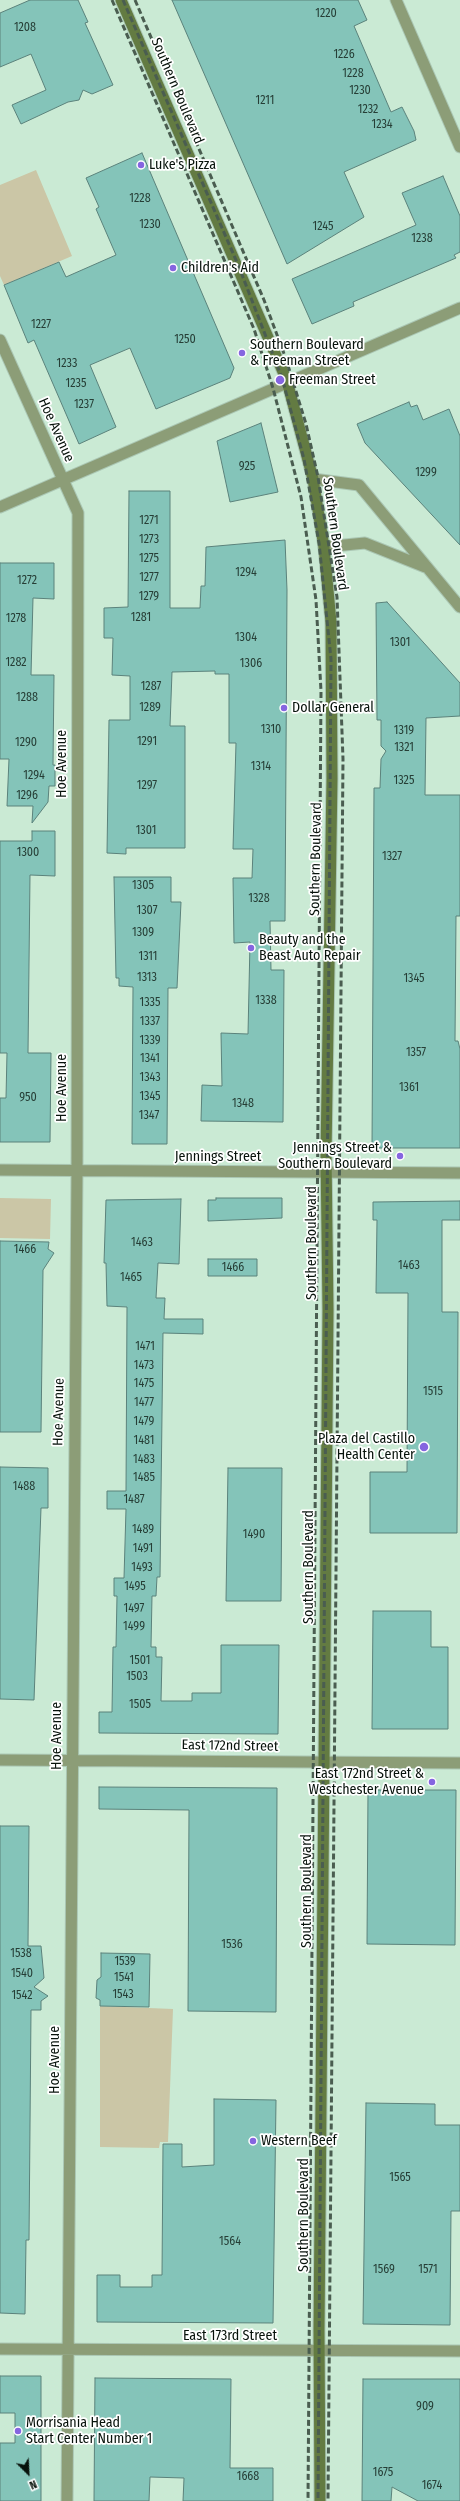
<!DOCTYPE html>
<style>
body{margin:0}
#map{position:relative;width:460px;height:2501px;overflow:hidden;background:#caead4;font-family:"Fira Sans Condensed",sans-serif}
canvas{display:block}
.north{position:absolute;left:8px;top:2453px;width:40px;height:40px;-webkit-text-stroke:3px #fff;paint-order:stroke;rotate:156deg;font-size:11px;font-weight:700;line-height:16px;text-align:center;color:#07120b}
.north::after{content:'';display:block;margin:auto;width:14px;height:18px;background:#07120b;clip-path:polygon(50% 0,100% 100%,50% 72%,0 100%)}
</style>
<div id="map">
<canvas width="460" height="2501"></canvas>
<div class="north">N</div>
</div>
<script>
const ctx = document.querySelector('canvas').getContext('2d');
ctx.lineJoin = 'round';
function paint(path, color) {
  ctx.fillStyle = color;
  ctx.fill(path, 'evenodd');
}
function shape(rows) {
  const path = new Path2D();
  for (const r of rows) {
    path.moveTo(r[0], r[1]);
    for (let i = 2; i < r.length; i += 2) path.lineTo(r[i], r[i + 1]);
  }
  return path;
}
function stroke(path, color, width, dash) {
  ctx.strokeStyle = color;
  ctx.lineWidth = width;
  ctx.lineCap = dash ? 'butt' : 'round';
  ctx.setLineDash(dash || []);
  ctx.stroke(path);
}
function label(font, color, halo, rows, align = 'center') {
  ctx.font = font + ' "Fira Sans Condensed",sans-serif';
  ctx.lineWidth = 3.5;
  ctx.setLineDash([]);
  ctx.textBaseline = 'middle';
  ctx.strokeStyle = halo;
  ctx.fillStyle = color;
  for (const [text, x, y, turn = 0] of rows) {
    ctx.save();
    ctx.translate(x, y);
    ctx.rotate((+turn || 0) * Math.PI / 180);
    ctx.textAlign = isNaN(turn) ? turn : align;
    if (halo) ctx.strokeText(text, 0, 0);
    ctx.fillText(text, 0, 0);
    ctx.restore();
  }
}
paint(shape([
 [36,170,72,256,4,285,0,276,0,185],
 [0,1198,51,1199,50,1239,0,1238],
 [100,2006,173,2009,168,2142,160,2142,159,2148,100,2147]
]), '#cbc6a6');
const building = shape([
 [30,0,78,0,88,22,85,23,113,85,92,94,83,90,79,100,68,102,21,124,12,105,46,90,31,54,0,67,0,13,30,0],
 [172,0,358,0,367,20,354,26,391,112,402,107,414,131,416,140,344,172,364,217,287,264,172,0],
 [142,153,234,368,230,378,156,409,130,348,90,365,116,427,79,444,34,340,28,343,4,285,59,262,66,277,116,255,96,209,99,207,86,178,142,153],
 [443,176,460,216,460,252,454,255,456,258,353,302,354,306,312,324,292,279,416,225,402,193,443,176],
 [409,402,411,407,417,405,423,420,449,409,460,436,460,545,365,443,357,424,409,402],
 [261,423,278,492,230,502,217,441,261,423],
 [129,491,170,491,170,608,200,608,201,586,205,586,206,547,285,540,287,590,285,921,270,921,271,970,284,970,283,1122,201,1121,202,1085,222,1086,221,1033,248,1034,250,942,234,943,233,878,252,878,253,849,233,849,236,743,229,743,229,674,215,674,215,671,172,672,170,726,185,726,185,848,126,848,126,854,107,853,109,720,130,720,130,676,112,675,113,638,104,638,104,608,128,607,129,491],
 [0,563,54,563,54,599,33,598,31,675,54,675,53,765,55,765,55,786,49,786,48,802,32,823,33,806,7,806,9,759,0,759,0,563],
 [387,602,460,683,460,716,426,718,425,795,460,795,460,916,456,916,455,1041,458,1041,460,1049,460,1148,372,1148,374,788,380,788,381,759,386,751,381,746,381,720,377,720,376,603,387,602],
 [32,831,55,831,55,876,30,875,28,1053,51,1053,50,1142,0,1142,0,1098,6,1098,7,1053,0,1053,0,841,32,841,32,831],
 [114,877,171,877,171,902,181,902,177,988,168,988,167,1144,132,1144,133,987,119,986,119,978,116,978,114,877],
 [216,1198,282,1198,282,1218,208,1221,208,1200,216,1200,216,1198],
 [181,1199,179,1264,158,1263,156,1298,165,1298,164,1319,203,1319,203,1334,163,1333,160,1577,157,1577,156,1596,152,1596,151,1647,156,1647,156,1657,162,1657,161,1701,192,1701,192,1693,221,1693,221,1645,279,1645,278,1734,99,1733,99,1712,112,1712,113,1647,116,1647,117,1596,114,1596,114,1578,124,1578,126,1509,107,1509,107,1491,126,1491,127,1307,107,1306,106,1263,104,1263,106,1200,181,1199],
 [460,1201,460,1220,442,1220,442,1312,458,1312,457,1533,370,1533,370,1472,407,1472,408,1293,376,1293,377,1220,373,1220,373,1202,460,1201],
 [0,1241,49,1242,48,1249,54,1253,43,1270,41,1432,0,1432,0,1241],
 [208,1259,257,1259,257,1276,208,1276,208,1259],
 [0,1467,48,1468,48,1508,41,1508,34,1700,0,1699,0,1467],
 [228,1468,282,1468,281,1601,226,1601,228,1468],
 [373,1611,431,1611,431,1647,448,1647,448,1729,372,1729,373,1611],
 [99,1787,277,1788,276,2012,188,2011,189,1810,99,1809,99,1787],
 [368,1790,456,1790,455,1945,367,1944,368,1790],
 [0,1826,29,1826,28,1946,41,1946,44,1978,34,1987,48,1996,41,2001,41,2010,31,2010,29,2240,26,2240,25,2314,0,2313,0,1826],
 [101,1953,150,1954,149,2007,100,2006,100,2000,96,1998,97,1980,101,1977,101,1953],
 [214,2099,276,2100,273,2323,97,2322,97,2275,120,2275,120,2287,152,2287,152,2275,162,2275,163,2144,182,2144,182,2167,214,2165,214,2099],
 [366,2103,435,2104,435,2125,460,2125,460,2211,451,2211,450,2325,363,2324,366,2103],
 [0,2376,41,2376,41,2501,0,2501,0,2443,15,2443,15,2413,0,2413,0,2376],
 [95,2378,231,2379,230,2468,273,2468,273,2501,183,2501,184,2478,150,2477,149,2501,94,2501,95,2378],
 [363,2379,460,2379,460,2501,418,2501,392,2487,391,2501,362,2501,363,2379]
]);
paint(building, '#84c4b9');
stroke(building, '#5b827b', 1);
const minor = shape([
 [396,0,460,147],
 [0,340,78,513,77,1170,67,2501],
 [0,507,460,308],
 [0,1170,460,1173],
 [0,1760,460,1763],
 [0,2349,460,2351]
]);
const tertiary = shape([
 [313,479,359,485,460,607],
 [324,547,365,543,425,567]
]);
const secondary = shape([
 [121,0,287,381,313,479,324,547,331,622,332,779,326,1154,328,1310,319,2330,320,2501]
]);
stroke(minor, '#abc7b4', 13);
stroke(tertiary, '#abc7b4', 13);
stroke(secondary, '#abc7b4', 13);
stroke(minor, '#8c9d77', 11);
stroke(tertiary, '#8c9d77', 11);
stroke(secondary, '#637b42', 11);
stroke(shape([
 [112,0,254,329,273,388,301,497,316,600,321,691,308,2501],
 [123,0,239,267,282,378,304,459,319,543,331,659,318,2501],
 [135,0,264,300,286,359,306,424,318,477,337,597,343,759,328,2501]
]), '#4a5d50', 3, [6, 3]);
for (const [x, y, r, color] of [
 [141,165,4,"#8565e0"],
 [173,268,4,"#8565e0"],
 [242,353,4,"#8565e0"],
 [280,380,5,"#8565e0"],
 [284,708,4,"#8565e0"],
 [251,948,4,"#8565e0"],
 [400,1156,4,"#8565e0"],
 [424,1447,5,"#8565e0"],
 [432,1782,4,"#8565e0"],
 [253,2141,4,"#8565e0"],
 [18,2431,4,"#8565e0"]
]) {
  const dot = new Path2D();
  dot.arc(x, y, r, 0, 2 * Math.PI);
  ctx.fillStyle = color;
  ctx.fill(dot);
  stroke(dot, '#fff', 1.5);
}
label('12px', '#263e36', null, [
 ["1220",326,14],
 ["1208",25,28],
 ["1226",344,55],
 ["1228",353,74],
 ["1230",360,91],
 ["1211",265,101],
 ["1232",368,110],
 ["1234",382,125],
 ["1228",140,199],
 ["1230",150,225],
 ["1245",323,227],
 ["1238",422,239],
 ["1227",41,325],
 ["1250",185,340],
 ["1233",67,364],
 ["1235",76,384],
 ["1237",84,405],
 ["925",247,467],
 ["1299",426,473],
 ["1271",149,521],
 ["1273",149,540],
 ["1275",149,559],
 ["1294",246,573],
 ["1277",149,578],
 ["1272",27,581],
 ["1279",149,597],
 ["1281",141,618],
 ["1278",16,619],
 ["1304",246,638],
 ["1301",400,643],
 ["1282",16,663],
 ["1306",251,664],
 ["1287",151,687],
 ["1288",27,698],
 ["1289",150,708],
 ["1310",271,730],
 ["1319",404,731],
 ["1291",147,742],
 ["1290",26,743],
 ["1321",404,748],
 ["1314",261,767],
 ["1294",34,776],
 ["1325",404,781],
 ["1297",147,786],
 ["1296",27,796],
 ["1301",146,831],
 ["1300",28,853],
 ["1327",392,857],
 ["1305",143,886],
 ["1328",259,899],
 ["1307",147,911],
 ["1309",143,933],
 ["1311",148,957],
 ["1313",147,978],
 ["1345",414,979],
 ["1338",266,1001],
 ["1335",150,1003],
 ["1337",150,1022],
 ["1339",150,1041],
 ["1357",416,1053],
 ["1341",150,1059],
 ["1343",150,1078],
 ["1361",409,1088],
 ["1345",150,1097],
 ["950",28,1098],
 ["1348",243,1104],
 ["1347",149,1116],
 ["1463",142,1243],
 ["1466",25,1250],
 ["1463",409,1266],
 ["1466",233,1268],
 ["1465",131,1278],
 ["1471",145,1347],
 ["1473",144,1366],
 ["1475",144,1384],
 ["1515",433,1392],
 ["1477",144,1403],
 ["1479",144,1422],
 ["1481",144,1441],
 ["1483",144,1460],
 ["1485",144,1478],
 ["1488",24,1487],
 ["1487",134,1500],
 ["1489",143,1530],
 ["1490",254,1535],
 ["1491",143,1549],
 ["1493",142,1568],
 ["1495",135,1587],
 ["1497",134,1609],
 ["1499",134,1627],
 ["1501",140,1661],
 ["1503",137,1677],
 ["1505",140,1705],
 ["1536",232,1945],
 ["1538",21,1954],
 ["1539",125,1962],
 ["1540",22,1974],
 ["1541",124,1978],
 ["1543",123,1995],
 ["1542",22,1996],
 ["1565",400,2178],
 ["1564",230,2242],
 ["1569",384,2270],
 ["1571",428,2270],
 ["909",425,2407],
 ["1675",383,2473],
 ["1668",248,2477],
 ["1674",432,2486]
]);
label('14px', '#07120b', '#fff', [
 ["Southern Boulevard",177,91,67],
 ["Hoe Avenue",56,430,66],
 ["Southern Boulevard",335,534,82],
 ["Hoe Avenue",62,764,-90],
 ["Southern Boulevard",316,859,-89],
 ["Hoe Avenue",62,1088,-90],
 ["Jennings Street",218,1157],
 ["Southern Boulevard",312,1243,-90],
 ["Hoe Avenue",59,1412,-89],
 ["Southern Boulevard",309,1567,-90],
 ["Hoe Avenue",57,1736,-90],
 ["East 172nd Street",230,1746,1],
 ["Southern Boulevard",307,1891,-90],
 ["Hoe Avenue",55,2060,-90],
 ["Southern Boulevard",304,2215,-90],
 ["East 173rd Street",230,2336]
]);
label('14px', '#07120b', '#fff', [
 ["Luke's Pizza",149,165],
 ["Children's Aid",181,268],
 ["Southern Boulevard",250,345],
 ["& Freeman Street",250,361],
 ["Freeman Street",289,380],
 ["Dollar General",292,708],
 ["Beauty and the",259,940],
 ["Beast Auto Repair",259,956],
 ["Jennings Street &",392,1148,"right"],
 ["Southern Boulevard",392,1164,"right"],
 ["Plaza del Castillo",415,1439,"right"],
 ["Health Center",415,1455,"right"],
 ["East 172nd Street &",424,1774,"right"],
 ["Westchester Avenue",424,1790,"right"],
 ["Western Beef",261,2141],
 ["Morrisania Head",26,2423],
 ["Start Center Number 1",26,2439]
], 'left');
</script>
